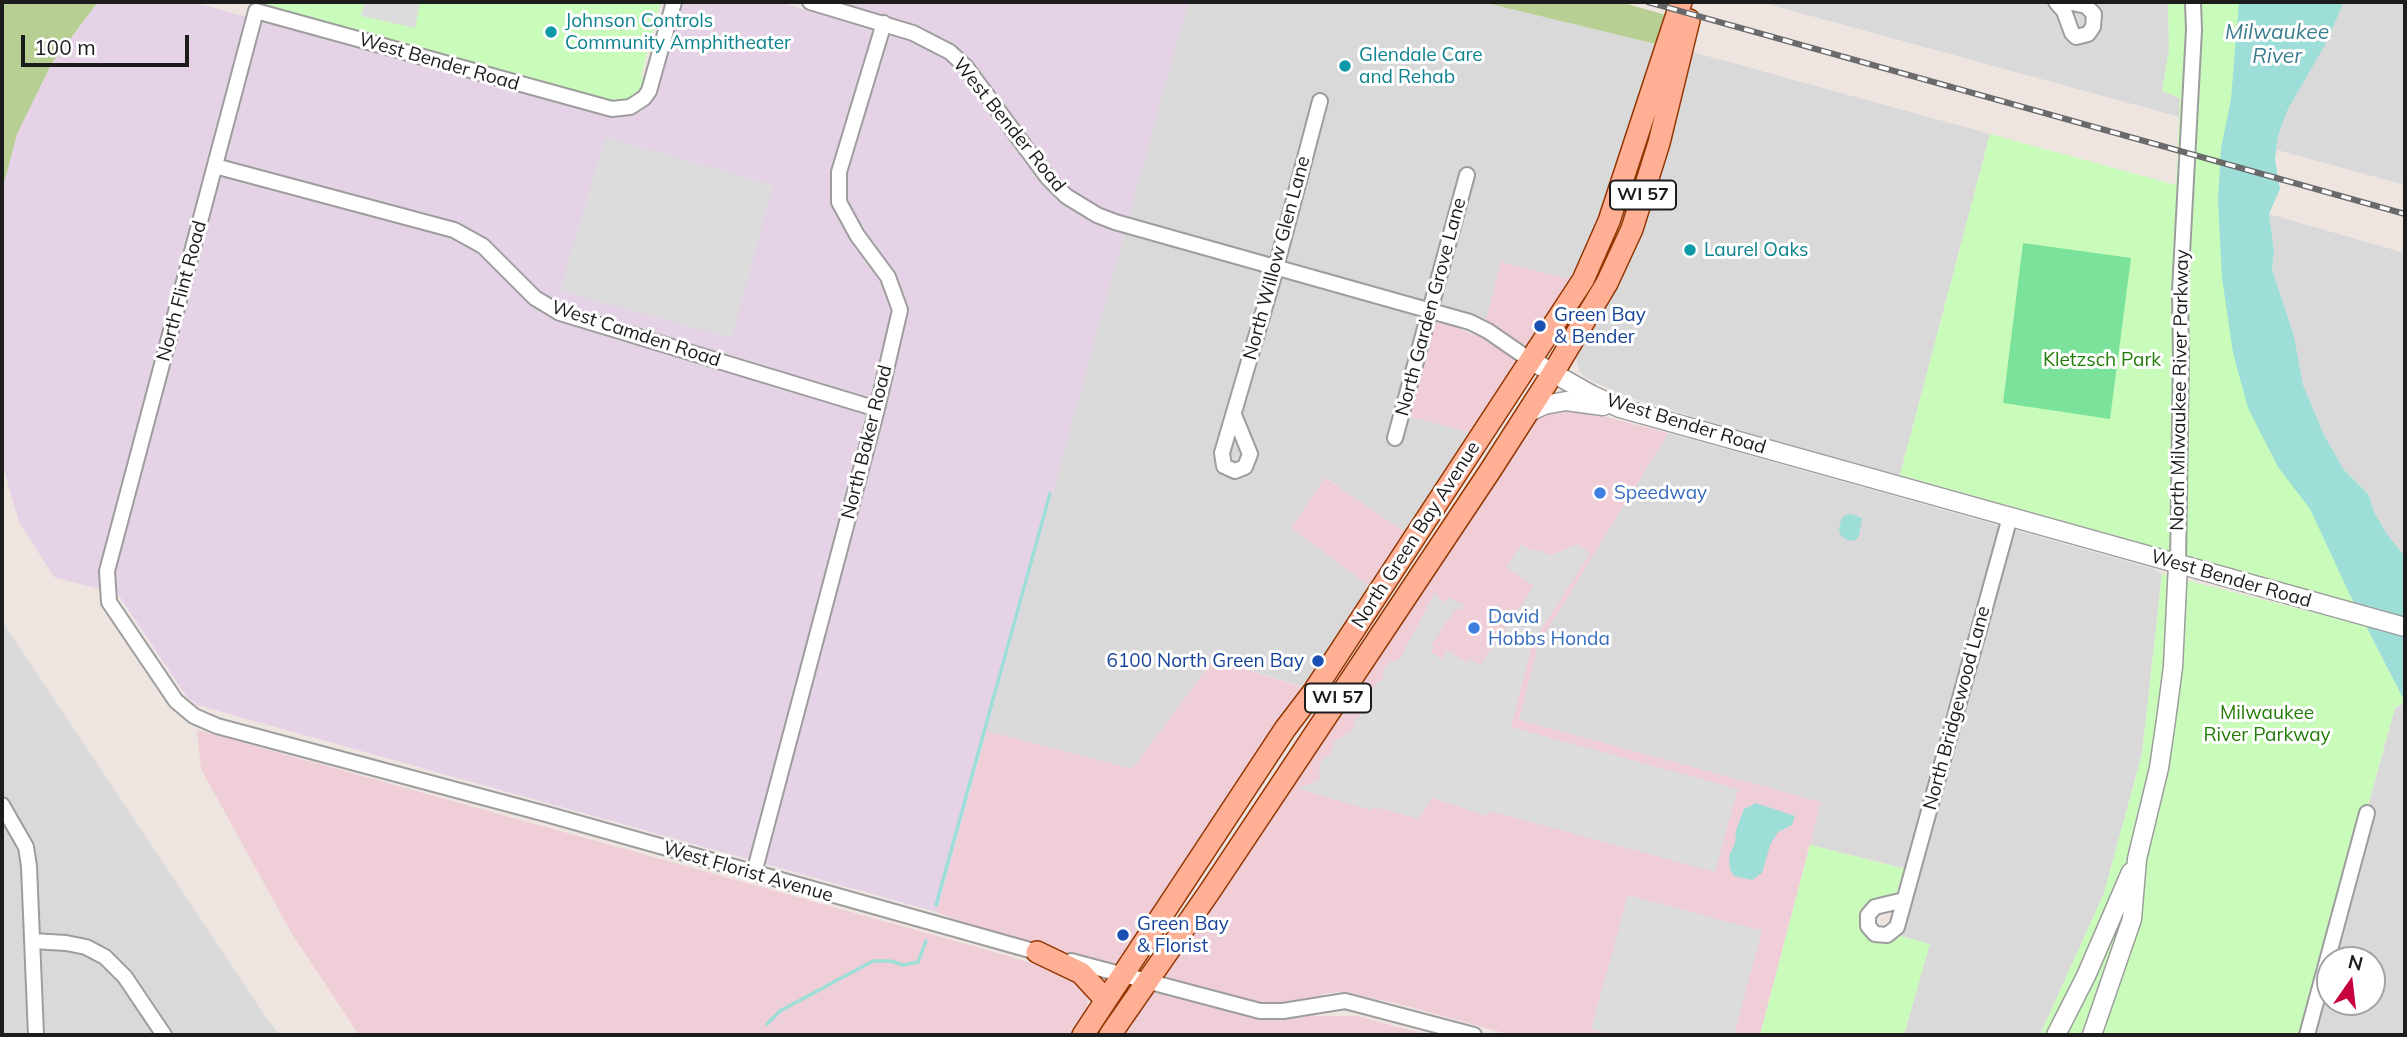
<!DOCTYPE html>
<style>
body{margin:0}
#map{position:relative;width:2407px;height:1037px;overflow:hidden;background:#eee5e1;font-family:Mulish,sans-serif}
canvas{display:block}
.frame{position:absolute;inset:0;border:4px solid #1c1c1c;pointer-events:none}
.north{position:absolute;left:2316px;top:946px;width:70px;height:70px;box-sizing:border-box;background:#fff;border:2px solid #a4a4a4;border-radius:50%;rotate:14deg;font-size:19px;font-weight:700;line-height:28px;text-align:center;color:#1c1c1c}
.north::after{content:'';display:block;margin:auto;width:24px;height:32px;background:#c7003d;clip-path:polygon(50% 0,100% 100%,50% 72%,0 100%)}
.scale{position:absolute;left:21px;top:35px;width:168px;height:32px;box-sizing:border-box;border:4px solid #1c1c1c;border-top:0;padding-left:9px;font-size:21px;line-height:24px;white-space:nowrap;color:#1c1c1c;-webkit-text-stroke:5px #fff;paint-order:stroke}
</style>
<div id="map">
<canvas width="2407" height="1037"></canvas>
<div class="frame"></div>
<div class="north">N</div>
<div class="scale">100 m</div>
</div>
<script>
const ctx = document.querySelector('canvas').getContext('2d');
ctx.lineJoin = 'round';
function paint(path, color) {
  ctx.fillStyle = color;
  ctx.fill(path, 'evenodd');
}
function shape(rows) {
  const path = new Path2D();
  for (const r of rows) {
    path.moveTo(r[0], r[1]);
    for (let i = 2; i < r.length; i += 2) path.lineTo(r[i], r[i + 1]);
  }
  return path;
}
function stroke(path, color, width, dash) {
  ctx.strokeStyle = color;
  ctx.lineWidth = width;
  ctx.lineCap = dash ? 'butt' : 'round';
  ctx.setLineDash(dash || []);
  ctx.stroke(path);
}
function label(font, color, halo, rows, align = 'center') {
  ctx.font = font + ' Mulish,sans-serif';
  ctx.lineWidth = 6;
  ctx.setLineDash([]);
  ctx.textBaseline = 'middle';
  ctx.strokeStyle = halo;
  ctx.fillStyle = color;
  for (const [text, x, y, turn = 0] of rows) {
    ctx.save();
    ctx.translate(x, y);
    ctx.rotate((+turn || 0) * Math.PI / 180);
    ctx.textAlign = isNaN(turn) ? turn : align;
    if (halo) ctx.strokeText(text, 0, 0);
    ctx.fillText(text, 0, 0);
    ctx.restore();
  }
}
paint(shape([
 [1188,2,1482,2,1660,45,1611,186,1590,241,1569,279,1501,262,1486,320,1424,302,1397,412,1471,433,1406,533,1326,478,1292,528,1371,587,1304,687,1214,659,1132,769,987,731],
 [1760,2,2168,2,2169,51,2162,91,2180,98,2180,117],
 [2344,2,2405,2,2405,185,2277,150,2278,136,2288,109,2325,45],
 [1689,51,1990,134,1900,475,1772,441,1635,399,1594,382,1583,376,1579,370,1575,354],
 [2269,214,2405,253,2405,557,2387,534,2374,512,2369,495,2344,470,2324,435,2303,385,2294,336,2272,269,2274,251],
 [1668,433,2154,569,2162,574,2142,754,2104,893,2040,1035,1904,1035,1929,944,1900,936,1919,872,1810,845,1821,802,1519,720,1538,645],
 [2,621,265,1016,280,1035,2,1035],
 [2405,702,2405,1035,2315,1035,2330,980,2330,1002,2372,1002,2372,960,2336,960,2376,813,2367,810,2395,708]
]), '#dad9d9');
paint(shape([
 [1501,262,1569,279,1542,327,1471,433,1409,416,1432,326,1436,322,1442,321,1476,336,1486,320],
 [1576,409,1668,433,1538,645,1519,720,1821,802,1760,1035,1511,1035,1396,1003,1339,992,1322,994,1315,1016,1357,1016,1428,1035,1121,1035,1539,413],
 [1325,478,1406,533,1371,587,1291,528],
 [1214,659,1314,691,1121,975,1037,952,937,912,987,731,1132,769],
 [197,730,973,946,1072,975,1088,994,1087,1009,1071,1035,359,1035,292,934,201,769]
]), '#f0ced7');
paint(shape([
 [98,2,192,2,608,116,633,114,654,97,659,87,682,2,778,2,824,15,828,2,1188,2,937,912,197,705,187,697,118,594,54,577,19,522,2,463,2,191,17,134,52,63]
]), '#e5d2e7');
paint(shape([
 [2,2,98,2,52,63,17,134,2,191],
 [1482,2,1620,2,1666,15,1656,44]
]), '#b7cf93');
paint(shape([
 [250,2,661,2,641,77,647,79,637,94,624,101,617,102],
 [2168,2,2298,2,2246,214,2350,595,2354,603,1900,475,1990,134,2176,185,2180,98,2162,91,2169,51],
 [2162,574,2366,626,2405,702,2395,708,2304,1035,2040,1035,2104,893,2142,754],
 [1810,845,1905,869,1897,891,1893,895,1873,900,1865,909,1862,916,1888,940,1900,936,1930,944,1904,1035,1760,1035]
]), '#c9fcba');
paint(shape([
 [2023,243,2131,258,2110,419,2003,403]
]), '#7ae29a');
paint(shape([
 [364,2,420,2,415,28,361,16],
 [605,137,773,185,732,338,560,291],
 [1522,544,1529,549,1542,551,1549,556,1578,544,1590,554,1533,642,1511,727,1738,789,1715,872,1490,811,1487,816,1432,798,1418,819,1375,807,1371,810,1298,789,1320,779,1319,766,1323,758,1331,753,1335,741,1353,730,1356,718,1368,708,1369,692,1377,683,1383,680,1383,669,1389,663,1400,659,1435,592,1443,603,1449,597,1464,605,1461,610,1456,608,1431,645,1434,647,1431,652,1441,659,1447,650,1467,663,1470,659,1480,665,1534,586,1506,567],
 [1628,895,1762,931,1734,1035,1614,1035,1591,1029]
]), '#dcdcdc');
paint(shape([
 [2239,2,2344,2,2325,45,2288,109,2278,136,2275,159,2280,189,2269,214,2274,251,2272,269,2294,336,2303,385,2324,435,2344,470,2369,495,2374,512,2387,534,2405,557,2405,702,2350,595,2310,509,2278,467,2248,408,2233,353,2222,278,2218,201,2221,148,2231,99],
 [1851,514,1862,518,1859,536,1854,541,1847,540,1841,536,1839,529,1841,520,1845,515],
 [1756,803,1795,816,1792,825,1778,832,1770,845,1762,873,1752,880,1734,876,1730,869,1729,856,1735,843,1736,830,1744,809]
]), '#9eded9');
stroke(shape([
 [936,905,1050,494],
 [767,1024,780,1011,873,961,891,961,903,965,918,962,926,941]
]), '#9eded9', 3.5);
const minor = shape([
 [674,2,649,91,644,98,630,107,612,109,256,11,107,571,109,602,176,701,194,716,217,726,546,814,1044,954],
 [810,2,913,33,950,52,966,67,1048,178,1066,196,1097,215,1115,222,1470,322,1488,331,1530,360],
 [2056,2,2064,11,2072,33,2076,37,2088,34,2093,27,2094,14,2086,6,2068,2],
 [215,166,454,230,483,246,535,298,560,313,877,409],
 [1234,415,1250,454,1245,467,1235,471,1224,466,1222,453,1273,279,1320,101],
 [1395,438,1467,175],
 [2178,564,2181,358,2180,291,2194,30,2193,2],
 [2,805,26,847,29,866,36,1035],
 [754,873,877,409,900,310,888,277,857,235,839,202,839,172,884,23],
 [1904,900,1875,907,1868,915,1868,926,1875,934,1887,935,1897,927,2010,517],
 [33,941,66,943,86,947,105,957,125,977,164,1035],
 [1071,961,1260,1011,1283,1011,1345,1001,1474,1035],
 [2307,1035,2367,813]
]);
const tertiary = shape([
 [1530,360,1592,395,1620,408,2405,627],
 [1527,413,1544,405,1566,401,1603,406],
 [2056,1035,2086,976,2131,872],
 [2092,1035,2132,919,2137,859,2159,768,2166,720,2173,667,2178,564]
]);
const primary = shape([
 [1037,952,1081,973,1106,1000],
 [1083,1035,1285,729,1314,691,1583,280,1609,221,1681,2],
 [1110,1035,1210,891,1490,471,1553,373,1607,283,1632,229,1659,143,1689,20]
]);
stroke(minor, '#9d9d9d', 18);
stroke(tertiary, '#9d9d9d', 21);
stroke(primary, '#933500', 24);
stroke(minor, '#fff', 14);
stroke(tertiary, '#fff', 18);
stroke(primary, '#ffb094', 21);
const rail = shape([
 [1648,2,2405,214]
]);
stroke(rail, '#6a6a6a', 6);
stroke(rail, '#fff', 3.5, [10]);
for (const [x, y, r, color] of [
 [551,32,7,"#0f9aa8"],
 [1345,66,7,"#0f9aa8"],
 [1690,250,7,"#0f9aa8"],
 [1540,326,7,"#1a4fb4"],
 [1600,493,7,"#3f7fe0"],
 [1474,628,7,"#3f7fe0"],
 [1318,661,7,"#1a4fb4"],
 [1123,935,7,"#1a4fb4"]
]) {
  const dot = new Path2D();
  dot.arc(x, y, r, 0, 2 * Math.PI);
  ctx.fillStyle = color;
  ctx.fill(dot);
  stroke(dot, '#fff', 2.5);
}
for (const [x, y, w] of [
 [1643,195,66],
 [1338,698,66]
]) {
  const box = new Path2D();
  box.roundRect(x - w / 2, y - 14.5, w, 29, 5);
  ctx.fillStyle = '#fff';
  ctx.fill(box);
  stroke(box, '#1c1c1c', 2);
}
label('bold 18px', '#1c1c1c', null, [
 ["WI 57",1643,195],
 ["WI 57",1338,698]
]);
label('19px', '#0d838f', '#fff', [
 ["Johnson Controls",565,21],
 ["Community Amphitheater",565,43],
 ["Glendale Care",1359,55],
 ["and Rehab",1359,77],
 ["Laurel Oaks",1704,250]
], 'left');
label('19px', '#1c1c1c', '#fff', [
 ["West Bender Road",439,62,16],
 ["West Bender Road",1009,125,51],
 ["North Willow Glen Lane",1277,258,-75],
 ["North Flint Road",182,291,-75],
 ["North Garden Grove Lane",1431,307,-75],
 ["West Camden Road",636,334,18],
 ["North Milwaukee River Parkway",2180,390,-89],
 ["West Bender Road",1686,424,17],
 ["North Baker Road",867,442,-76],
 ["North Green Bay Avenue",1416,535,-57],
 ["West Bender Road",2231,579,16],
 ["North Bridgewood Lane",1957,708,-75],
 ["West Florist Avenue",748,872,16]
]);
label('19px', '#164399', '#fff', [
 ["Green Bay",1554,315],
 ["& Bender",1554,337],
 ["6100 North Green Bay",1304,661,"right"],
 ["Green Bay",1137,924],
 ["& Florist",1137,946]
], 'left');
label('19px', '#217d06', '#fff', [
 ["Kletzsch Park",2102,360],
 ["Milwaukee",2267,713],
 ["River Parkway",2267,735]
]);
label('19px', '#366cbe', '#fff', [
 ["Speedway",1614,493],
 ["David",1488,617],
 ["Hobbs Honda",1488,639]
], 'left');
label('italic 21px', '#3b7f8f', '#fff', [
 ["Milwaukee",2277,33],
 ["River",2277,57]
]);
</script>
